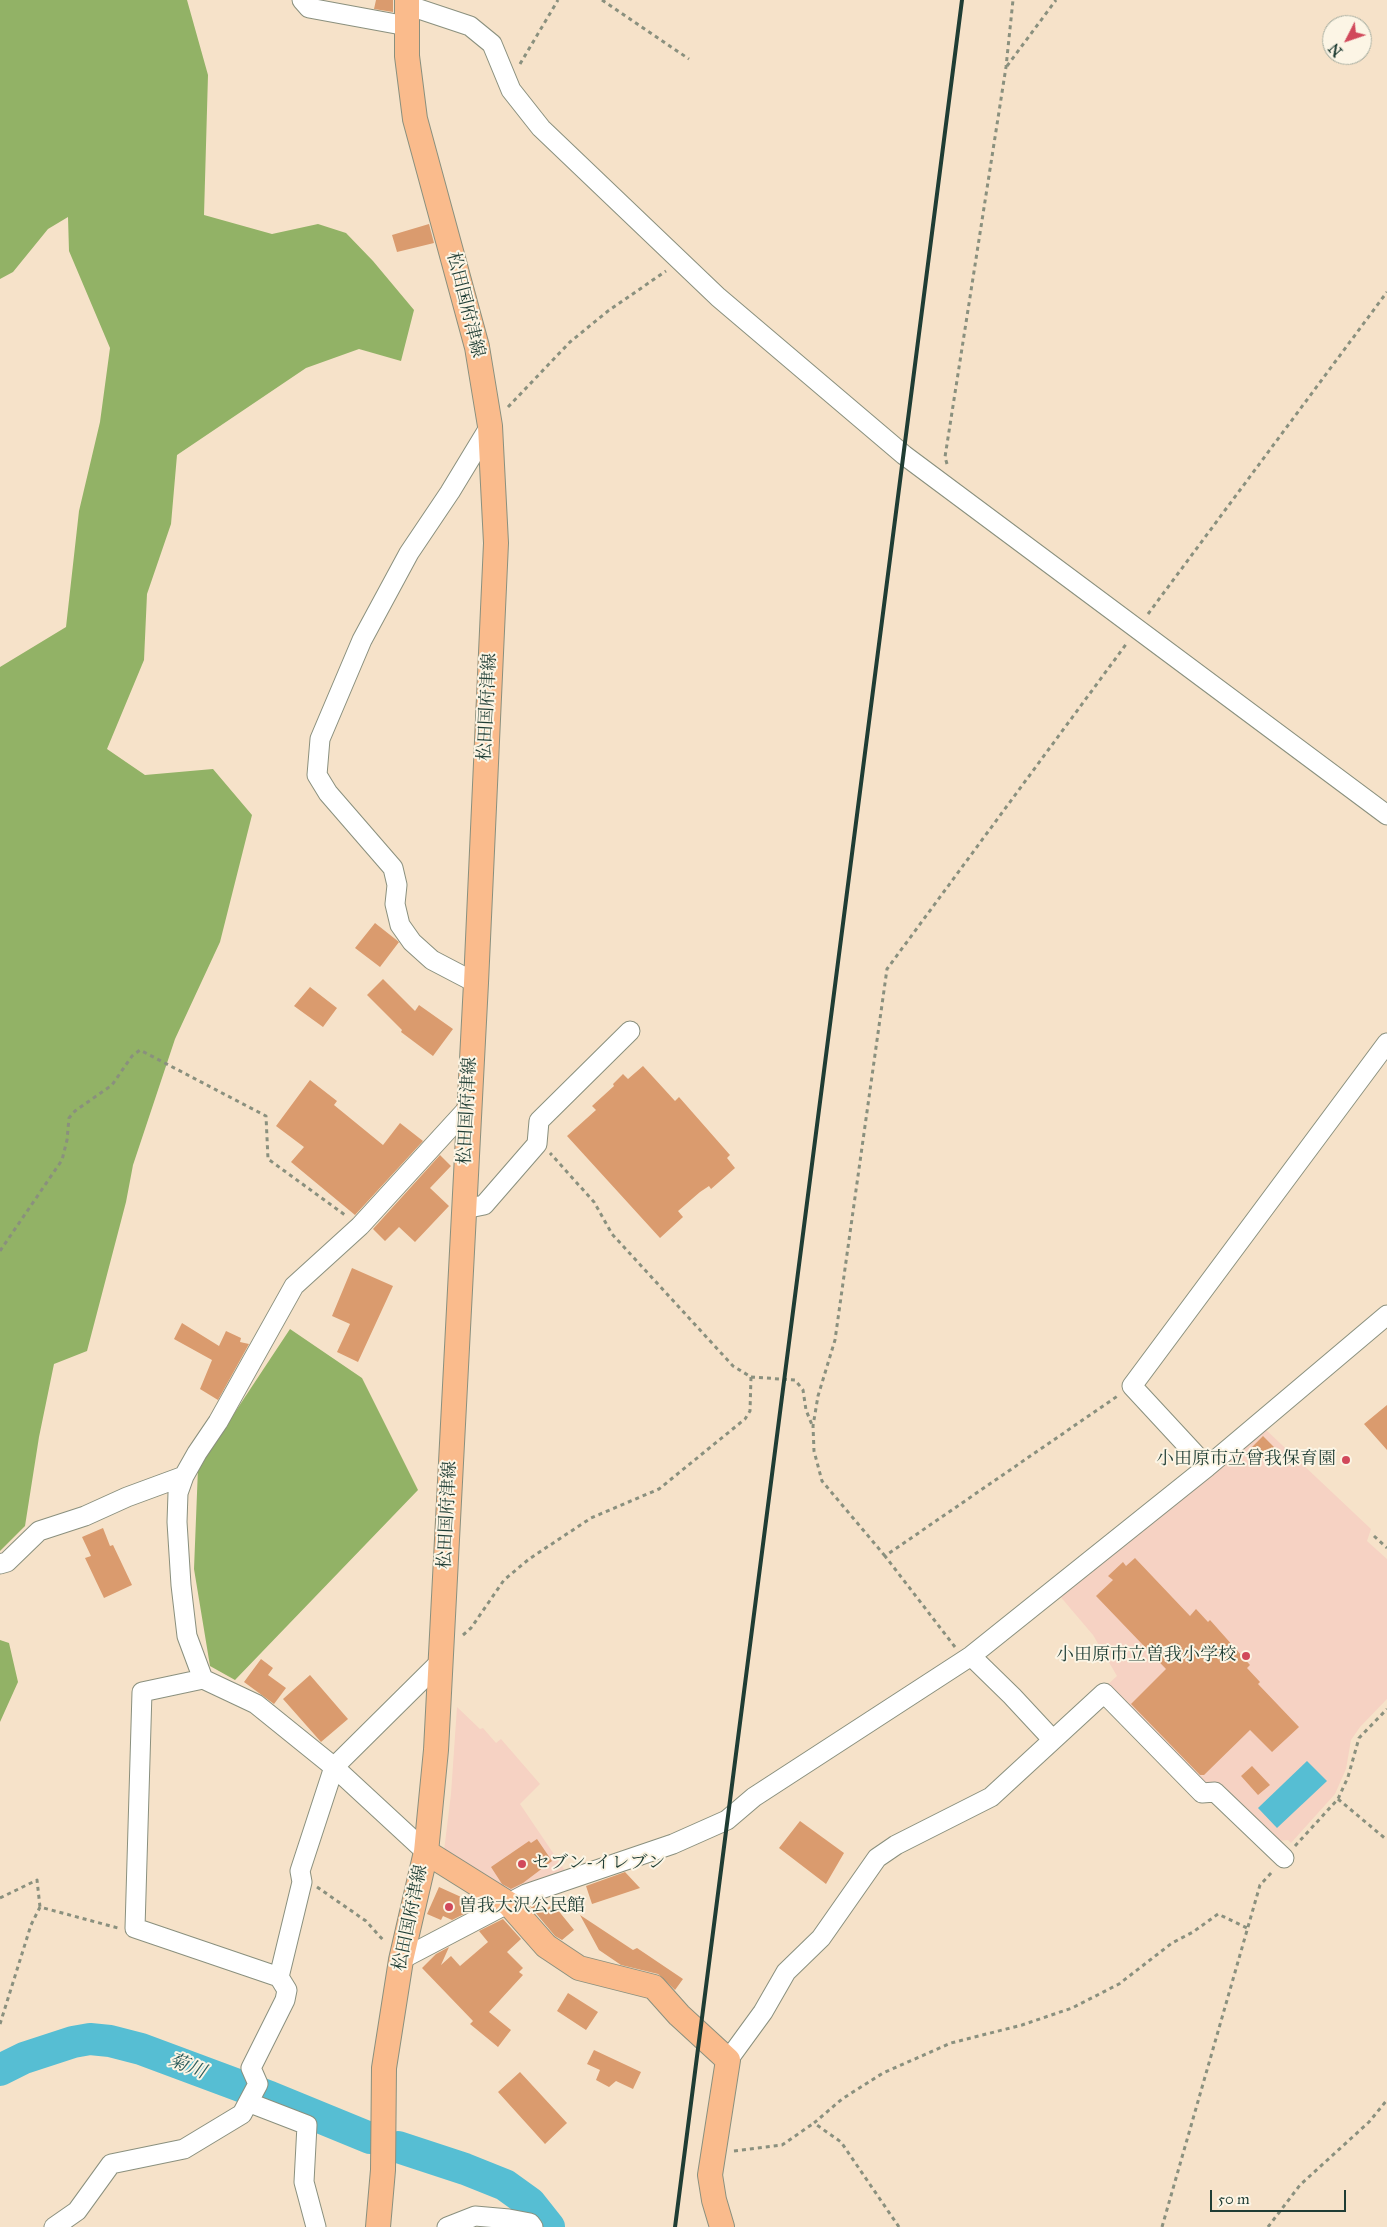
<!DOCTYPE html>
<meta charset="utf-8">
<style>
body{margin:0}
#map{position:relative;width:1387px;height:2227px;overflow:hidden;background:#f6e2c9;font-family:"IM FELL Great Primer",serif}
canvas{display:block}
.north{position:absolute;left:1322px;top:15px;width:50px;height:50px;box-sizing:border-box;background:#fcf5e5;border:1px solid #a4ab9e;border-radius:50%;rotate:229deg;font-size:14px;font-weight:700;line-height:20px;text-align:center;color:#1f3d34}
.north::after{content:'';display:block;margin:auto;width:18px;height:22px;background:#d1495b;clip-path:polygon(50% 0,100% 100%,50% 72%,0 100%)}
.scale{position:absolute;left:1210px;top:2190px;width:136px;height:22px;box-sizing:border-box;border:2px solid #1f3d34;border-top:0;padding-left:6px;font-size:15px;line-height:18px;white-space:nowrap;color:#1f3d34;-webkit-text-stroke:4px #fcf5e5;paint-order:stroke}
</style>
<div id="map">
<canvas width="1387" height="2227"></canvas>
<div class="north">N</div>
<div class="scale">50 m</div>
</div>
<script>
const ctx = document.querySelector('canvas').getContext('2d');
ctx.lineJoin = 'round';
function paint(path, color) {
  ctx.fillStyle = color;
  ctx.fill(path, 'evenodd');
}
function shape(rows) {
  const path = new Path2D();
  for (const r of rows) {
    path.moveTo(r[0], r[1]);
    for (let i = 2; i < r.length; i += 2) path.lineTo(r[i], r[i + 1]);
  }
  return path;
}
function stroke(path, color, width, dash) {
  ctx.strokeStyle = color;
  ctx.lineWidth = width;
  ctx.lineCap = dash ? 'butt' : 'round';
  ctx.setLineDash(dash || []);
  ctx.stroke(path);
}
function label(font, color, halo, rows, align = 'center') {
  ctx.font = font + ' "IM FELL Great Primer","Noto Serif JP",serif';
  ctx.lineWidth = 4;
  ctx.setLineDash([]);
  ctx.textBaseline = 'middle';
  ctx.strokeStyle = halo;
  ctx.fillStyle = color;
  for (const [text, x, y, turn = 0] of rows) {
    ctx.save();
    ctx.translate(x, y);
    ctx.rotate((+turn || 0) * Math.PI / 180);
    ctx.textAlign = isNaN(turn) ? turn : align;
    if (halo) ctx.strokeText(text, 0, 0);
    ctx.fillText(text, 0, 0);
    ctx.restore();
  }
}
paint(shape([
 [1264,1428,1371,1529,1367,1541,1387,1559,1387,1699,1360,1727,1351,1740,1346,1769,1335,1794,1291,1843,1288,1840,1277,1841,1201,1786,1105,1687,1117,1676,1093,1635,1059,1595],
 [457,1707,480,1729,483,1728,496,1743,501,1739,540,1784,520,1804,568,1875,507,1893,444,1851,451,1794]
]), '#f6d2c3');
paint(shape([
 [0,0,187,0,208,75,204,215,272,234,318,224,346,233,373,261,414,310,401,361,359,349,306,368,177,455,171,524,147,594,144,660,107,749,145,775,213,769,252,815,220,942,175,1039,133,1165,126,1202,87,1351,54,1364,39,1437,25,1526,0,1551,0,667,66,627,79,511,100,422,110,348,69,251,68,217,48,229,13,272,0,279],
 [290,1329,362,1378,418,1490,235,1680,210,1666,194,1569,198,1468],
 [0,1640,9,1643,18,1682,0,1722]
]), '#92b266');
paint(shape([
 [1307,1761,1327,1781,1277,1828,1258,1808]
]), '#56bed3');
stroke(shape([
 [0,2070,24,2058,73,2042,90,2039,110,2041,141,2049,270,2097,370,2138],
 [398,2147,465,2169,505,2185,530,2203,549,2227]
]), '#56bed3', 32);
paint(shape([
 [376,0,393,0,393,12,374,9],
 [429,224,434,243,397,252,392,235],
 [375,923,399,942,380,967,355,948],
 [383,979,415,1011,419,1005,453,1029,433,1056,401,1032,402,1030,367,995],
 [310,987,337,1008,323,1027,294,1006],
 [643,1066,675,1101,679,1097,730,1155,727,1158,735,1168,711,1189,709,1186,700,1192,678,1211,683,1217,660,1238,567,1136,596,1110,592,1106,614,1086,613,1084,623,1074,628,1079],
 [310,1080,337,1101,334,1105,383,1145,400,1123,423,1141,355,1215,291,1162,304,1147,276,1126],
 [440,1155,451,1166,430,1188,449,1206,415,1242,399,1227,385,1241,373,1229],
 [352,1268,393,1286,358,1362,337,1352,350,1324,332,1316],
 [182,1323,219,1346,226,1331,241,1338,240,1342,249,1344,218,1400,200,1389,212,1360,174,1339],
 [1387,1405,1387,1450,1364,1424],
 [1263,1436,1274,1447,1262,1460,1250,1449],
 [103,1528,110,1546,113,1545,132,1585,104,1598,85,1558,91,1556,82,1537],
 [1135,1558,1190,1616,1196,1609,1208,1622,1210,1620,1250,1665,1247,1668,1260,1682,1258,1684,1299,1727,1272,1752,1250,1730,1204,1775,1200,1775,1131,1704,1166,1669,1096,1596,1113,1580,1108,1576,1123,1562,1126,1566],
 [261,1659,273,1668,268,1675,286,1688,274,1704,244,1682],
 [310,1675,348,1719,321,1742,283,1699],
 [1252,1766,1270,1785,1258,1795,1241,1776],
 [800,1821,844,1853,826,1884,779,1848],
 [537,1839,552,1861,523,1883,511,1889,502,1884,491,1867,529,1841,531,1843],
 [625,1872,640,1888,592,1904,586,1886],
 [439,1887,470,1901,464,1914,452,1920,443,1916,441,1920,427,1914],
 [539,1902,545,1910,553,1904,574,1930,562,1940,555,1936,529,1905],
 [580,1915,633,1950,637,1948,683,1979,675,1990,658,1974,621,1965,599,1950],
 [503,1919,521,1939,507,1952,523,1968,519,1972,523,1975,489,2012,511,2030,498,2047,470,2024,473,2021,422,1968,436,1954,449,1947,441,1965,451,1956,460,1966,488,1942,479,1931],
 [568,1993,598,2012,586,2030,557,2011],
 [594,2050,641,2072,633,2089,616,2081,609,2087,596,2080,600,2070,587,2064],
 [520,2072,567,2123,545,2144,498,2092]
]), '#da9b6e');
const minor = shape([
 [302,0,309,8,407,26],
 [407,5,470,26,492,44,511,90,541,128,718,297,904,455,1387,815],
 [476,983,432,960,412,942,400,925,395,904,397,885,393,868,328,793,317,775,320,739,362,640,409,553,450,492,490,426],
 [464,1209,484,1205,537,1144,539,1121,630,1031],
 [1207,1467,1132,1386,1387,1043],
 [0,1564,7,1562,39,1531,85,1516,127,1497,184,1476],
 [971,1656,1012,1696,1052,1739],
 [203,1679,187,1636,181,1585,177,1522,178,1493,184,1476,197,1453,218,1422,294,1286,360,1226,468,1108],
 [402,1959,526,1894,673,1844,727,1820,754,1797,971,1656,1207,1467,1387,1315],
 [279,1977,302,1882,300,1871,334,1767,441,1661],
 [728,2060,763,2012,786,1972,821,1938,877,1858,896,1845,991,1797,1104,1693,1202,1793,1215,1792,1284,1858],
 [250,2103,307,2125,304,2182,316,2227],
 [54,2227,77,2211,111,2164,184,2149,242,2114,258,2084,251,2068,285,2000,287,1990,279,1977,135,1928,142,1692,203,1679,256,1704,334,1767,426,1852],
 [447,2227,475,2216,509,2219,530,2223,533,2227]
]);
const major = shape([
 [426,1852,509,1904,546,1946,579,1968,654,1987,679,2015,728,2060,710,2175,714,2200,722,2227],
 [378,2227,383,2170,384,2068,401,1960,426,1852,436,1750,476,983,496,543,490,426,477,347,415,119,407,56,407,0]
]);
stroke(minor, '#8a907e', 21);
stroke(major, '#8a907e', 26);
stroke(shape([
 [602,0,689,59],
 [520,64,558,0],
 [1007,66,1056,0],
 [508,407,570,342,608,311,666,271],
 [947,464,945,457,1006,67,1013,0],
 [1148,614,1387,292],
 [0,1251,62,1160,67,1140,69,1118,75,1111,112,1085,132,1056,140,1050,266,1116,268,1159,345,1215],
 [751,1377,795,1380,803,1390,806,1410,812,1425],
 [1374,1536,1387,1548],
 [885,1556,822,1481,814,1451,813,1426,818,1396,835,1340,887,969,1127,643],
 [463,1635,471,1628,504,1580,529,1559,591,1518,659,1489,745,1419,750,1411,751,1377,733,1366,612,1234,594,1202,550,1153],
 [955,1647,885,1556,1119,1395],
 [1338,1799,1387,1840],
 [1295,1846,1338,1799,1348,1777,1359,1738,1387,1709],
 [317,1887,366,1921,384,1941],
 [0,1898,37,1880,40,1907],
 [0,2024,31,1925,40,1907,118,1928],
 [734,2151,782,2145,814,2123],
 [899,2227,841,2142,814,2123,842,2099,883,2073,951,2043,1022,2025,1072,2008,1119,1984,1172,1943,1193,1932,1218,1914,1247,1928],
 [1162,2227,1260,1885,1273,1871],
 [1268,2227,1300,2185,1369,2122,1387,2100]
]), '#8a907e', 3, [4, 4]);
stroke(minor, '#fff', 19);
stroke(major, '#fabb8c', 24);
stroke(shape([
 [675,2227,962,0]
]), '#1f3d34', 4);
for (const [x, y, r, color] of [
 [1346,1460,5,"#d1495b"],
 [1246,1656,5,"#d1495b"],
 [522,1864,5,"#d1495b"],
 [449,1907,5,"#d1495b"]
]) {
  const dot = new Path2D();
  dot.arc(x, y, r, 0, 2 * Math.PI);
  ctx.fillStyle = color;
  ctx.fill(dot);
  stroke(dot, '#fcf5e5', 2);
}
label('18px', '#1f3d34', '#fcf5e5', [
 ["松田国府津線",465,305,76],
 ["松田国府津線",488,707,-87],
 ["松田国府津線",468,1111,-87],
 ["松田国府津線",448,1515,-87],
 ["松田国府津線",411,1918,-78]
]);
label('18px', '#1f3d34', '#fcf5e5', [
 ["小田原市立曾我保育園",1336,1460],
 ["小田原市立曽我小学校",1236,1656],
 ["セブン-イレブン",532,1864,"left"],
 ["曽我大沢公民館",459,1907,"left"]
], 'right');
label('italic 19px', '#2d5d5c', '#fcf5e5', [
 ["菊川",187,2067,21]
]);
</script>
